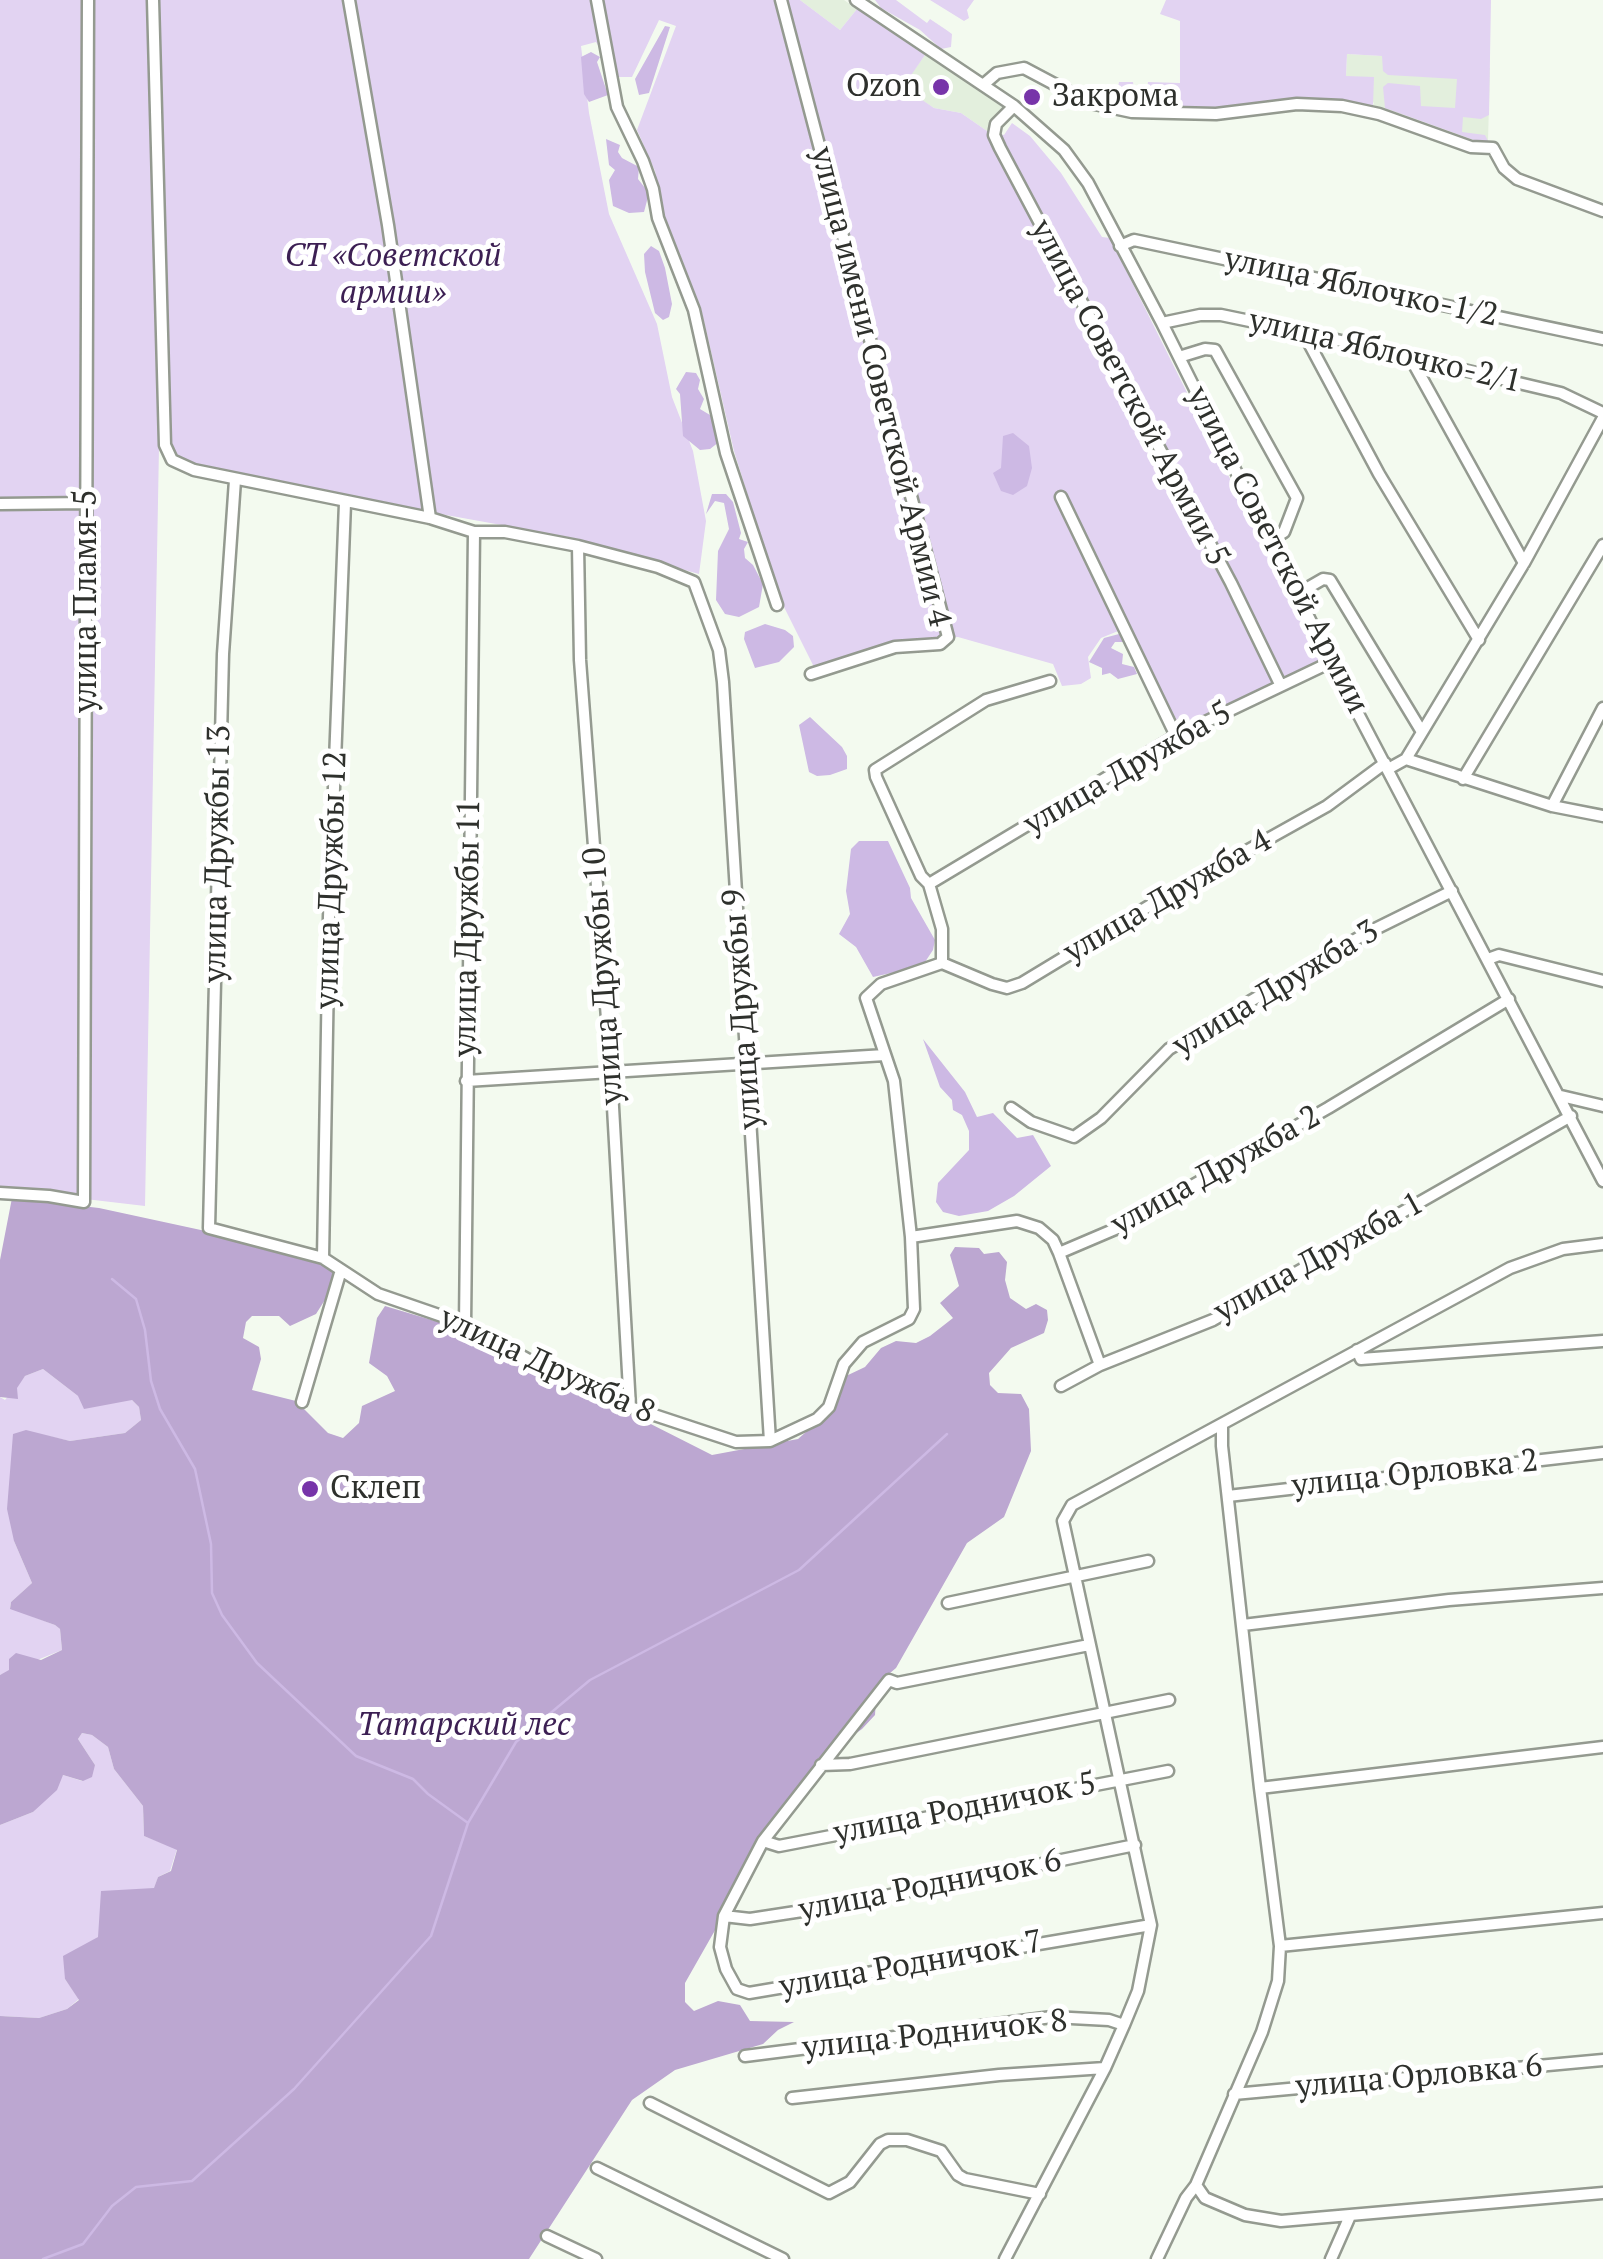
<!DOCTYPE html>
<meta charset="utf-8">
<style>
body{margin:0}
canvas{display:block;background:#f3faef}
</style>
<canvas width="1603" height="2259"></canvas>
<script>
const ctx = document.querySelector('canvas').getContext('2d');
ctx.lineJoin = 'round';
function paint(path, color) {
  ctx.fillStyle = color;
  ctx.fill(path, 'evenodd');
}
function shape(rows) {
  const path = new Path2D();
  for (const r of rows) {
    path.moveTo(r[0], r[1]);
    for (let i = 2; i < r.length; i += 2) path.lineTo(r[i], r[i + 1]);
  }
  return path;
}
function stroke(path, color, width, dash) {
  ctx.strokeStyle = color;
  ctx.lineWidth = width;
  ctx.lineCap = dash ? 'butt' : 'round';
  ctx.setLineDash(dash || []);
  ctx.stroke(path);
}
function label(font, color, halo, rows, align = 'center') {
  ctx.font = font + ' "PT Serif",serif';
  ctx.lineWidth = 10;
  ctx.setLineDash([]);
  ctx.textBaseline = 'middle';
  ctx.strokeStyle = halo;
  ctx.fillStyle = color;
  for (const [text, x, y, turn = 0] of rows) {
    ctx.save();
    ctx.translate(x, y);
    ctx.rotate((+turn || 0) * Math.PI / 180);
    ctx.textAlign = isNaN(turn) ? turn : align;
    if (halo) ctx.strokeText(text, 0, 0);
    ctx.fillText(text, 0, 0);
    ctx.restore();
  }
}
paint(shape([
 [800,0,844,0,857,9,840,30],
 [1347,54,1469,61,1490,68,1488,141,1373,105,1374,103,1346,77],
 [925,55,1005,109,987,131,961,113,934,108,902,87]
]), '#e3efdd');
paint(shape([
 [0,0,147,0,159,447,145,1206,0,1189],
 [159,0,800,0,840,30,857,9,925,55,903,87,934,108,961,113,987,131,1004,135,1012,123,1030,136,1061,173,1102,237,1110,238,1266,551,1325,661,1185,726,1177,721,1128,627,1101,638,1088,657,1091,678,1081,684,1062,686,1053,664,958,637,896,642,882,649,815,669,779,597,734,451,701,308,662,209,655,171,637,130,676,26,659,20,632,77,617,77,596,42,581,46,589,113,609,214,657,324,672,397,693,451,706,521,699,574,568,537,435,513,196,464,179,457,169,441],
 [875,0,896,0,927,23,930,19,945,29,952,34,951,47,941,49,920,30,881,8],
 [930,0,974,0,967,10,969,18,964,21],
 [1166,0,1491,0,1489,115,1481,119,1463,117,1462,132,1485,135,1488,141,1482,143,1385,108,1383,87,1388,83,1420,86,1421,106,1455,108,1457,79,1388,75,1383,71,1382,56,1347,54,1346,76,1374,77,1373,105,1294,99,1238,108,1160,109,1158,100,1117,93,1119,82,1133,82,1134,89,1147,89,1148,82,1180,83,1180,21,1160,14],
 [43,1369,78,1396,132,1400,139,1407,141,1420,125,1433,70,1441,26,1431,14,1541,32,1583,11,1602,10,1608,55,1625,60,1629,62,1650,0,1675,0,1397,5,1400,25,1376],
 [82,1733,92,1735,108,1747,114,1769,143,1806,144,1836,177,1849,170,1871,158,1877,154,1889,98,1937,65,1979,79,1999,67,2009,39,2018,0,2016,0,1825,33,1812,63,1775,82,1781,95,1765,78,1739]
]), '#e2d3f2');
paint(shape([
 [12,1198,99,1208,261,1243,314,1260,335,1272,335,1284,316,1314,290,1326,279,1316,252,1316,246,1322,243,1338,259,1347,261,1359,252,1390,296,1401,328,1433,343,1438,359,1423,362,1406,395,1391,387,1376,369,1363,377,1318,385,1306,465,1330,712,1455,798,1439,832,1409,846,1376,865,1367,881,1348,896,1341,916,1343,930,1336,953,1318,940,1303,959,1286,950,1255,955,1247,979,1248,984,1254,999,1252,1007,1262,1005,1280,1010,1298,1026,1309,1036,1304,1047,1310,1048,1320,1044,1333,1011,1348,989,1373,990,1385,998,1393,1021,1394,1029,1409,1031,1451,1004,1517,967,1543,896,1668,877,1684,875,1715,862,1729,822,1758,753,1846,718,1925,685,1983,685,2002,694,2011,718,2001,740,2005,750,2021,794,2022,778,2030,763,2044,675,2070,632,2100,529,2259,0,2259,0,2016,39,2018,67,2009,79,2000,65,1979,63,1956,98,1937,101,1891,154,1888,158,1877,171,1871,177,1850,144,1836,143,1806,114,1769,108,1747,92,1735,82,1733,78,1739,95,1765,92,1777,83,1781,63,1775,57,1790,33,1812,0,1825,0,1675,9,1670,9,1659,16,1653,41,1660,62,1650,60,1629,55,1625,10,1609,11,1602,32,1583,14,1541,7,1509,13,1434,26,1430,70,1441,125,1433,141,1420,139,1407,132,1400,84,1409,78,1396,43,1369,25,1376,17,1388,18,1399,0,1397,0,1260]
]), '#bca7d1');
paint(shape([
 [665,26,670,27,649,93,639,95,635,79],
 [591,52,600,57,597,62,608,95,589,102,584,94,581,57],
 [606,139,620,145,618,152,622,158,639,167,638,179,649,193,644,212,629,213,613,206,609,180,615,170,609,165],
 [651,246,659,251,665,268,672,304,669,317,663,320,655,313,645,272,644,254],
 [686,372,696,373,700,380,698,389,704,399,700,409,710,415,714,423,719,442,710,449,700,450,683,436,680,394,676,389],
 [1013,433,1029,446,1032,468,1027,486,1013,495,1001,491,993,473,1001,468,1003,436],
 [712,494,726,494,733,502,741,533,739,539,748,542,744,549,745,558,753,565,763,584,759,607,739,617,725,614,716,600,718,551,729,529,724,503,715,501,706,514],
 [765,624,785,630,793,636,794,647,779,662,755,668,744,639,745,632],
 [1119,634,1124,642,1115,642,1111,648,1123,654,1122,664,1134,667,1137,674,1118,679,1110,673,1102,675,1102,668,1089,662,1104,638],
 [810,717,842,747,847,756,847,769,830,775,817,776,809,772,799,725],
 [859,841,888,841,910,888,911,898,935,940,933,950,925,962,909,969,873,977,856,947,839,934,850,914,846,891,851,849],
 [923,1039,965,1092,977,1117,993,1113,1017,1138,1033,1135,1051,1166,1014,1196,988,1211,959,1216,943,1212,936,1202,938,1183,969,1150,969,1131,962,1115,953,1110,952,1100,940,1087]
]), '#cdb9e4');
stroke(shape([
 [468,1823,516,1742,590,1680,799,1570,947,1434],
 [43,2259,83,2244,112,2206,136,2187,192,2181,294,2089,431,1936,468,1823,428,1794,413,1779,356,1756,257,1663,222,1615,212,1593,211,1544,195,1469,160,1409,151,1381,145,1330,136,1299,112,1279]
]), '#cdb9e4', 2.5);
const street = shape([
 [153,0,165,445,172,460,194,470,430,518,474,532,505,532,578,546,658,567,694,582,719,650,723,682,770,1441],
 [349,0,388,225,430,518],
 [597,0,617,107,643,161,653,189,658,218,694,310,726,453,777,605],
 [781,0,948,637,940,644,895,647,811,674],
 [856,0,1014,106,1064,150,1088,183,1162,323,1331,662,1603,1181],
 [983,85,997,73,1024,68,1090,103,1132,112,1216,114,1297,104,1342,106,1379,114,1471,147,1493,148,1504,168,1517,179,1603,211],
 [1014,106,996,124,994,135,1000,148,1231,583,1280,684],
 [1120,246,1134,240,1603,339],
 [1162,323,1200,315,1221,315,1303,332,1561,393,1603,413],
 [1303,332,1379,474,1479,640],
 [1179,357,1205,349,1215,350,1297,498,1284,532,1271,540],
 [1410,357,1524,563],
 [235,480,223,654,209,1228,323,1258,378,1294,465,1324,552,1373,630,1407,736,1442,770,1441,817,1419,829,1407,844,1364,863,1342,909,1319,914,1309,911,1237,894,1081,866,998,881,984,942,963],
 [1061,497,1176,736],
 [0,504,88,503],
 [578,546,580,660,611,1072,630,1407],
 [1297,594,1323,579,1330,580,1422,732],
 [1406,759,1524,563,1603,418],
 [1388,769,1406,759,1552,806,1603,816],
 [1463,779,1603,545],
 [1552,806,1603,708],
 [929,884,1176,736,1331,662],
 [1488,959,1499,955,1603,981],
 [942,963,992,984,1007,988,1022,983,1164,897,1327,806,1385,763],
 [942,963,942,929,929,884,921,876,876,777,875,770,986,700,1050,681],
 [466,1081,885,1055],
 [1561,1096,1603,1106],
 [1011,1108,1031,1122,1074,1137,1101,1118,1169,1049,1365,934,1452,891],
 [0,1193,49,1196,84,1202,88,0],
 [911,1237,1017,1221,1039,1228,1053,1240,1059,1253,1120,1227,1328,1108,1509,999],
 [1059,1253,1100,1365],
 [323,1258,329,917,345,503],
 [465,1324,474,532],
 [1357,1350,1361,1359,1603,1341],
 [1061,1386,1100,1365,1213,1320,1571,1116],
 [302,1402,341,1270],
 [1228,1496,1603,1453],
 [948,1603,1148,1561],
 [1243,1625,1449,1600,1603,1588],
 [1089,1645,897,1683,889,1680,763,1841,724,1916,720,1947,726,1969,737,1989,749,1993,1151,1925],
 [821,1765,850,1764,1169,1700],
 [1260,1788,1603,1747],
 [763,1841,779,1846,1168,1771],
 [724,1916,750,1919,841,1905,1135,1845],
 [1280,1946,1603,1913],
 [745,2056,1052,2017,1109,2020,1124,2025],
 [1234,2094,1603,2060],
 [792,2098,999,2075,1105,2068],
 [650,2103,829,2193,850,2182,880,2144,888,2140,907,2140,941,2151,958,2175,965,2179,1040,2194],
 [597,2168,783,2259],
 [1196,2185,1205,2198,1245,2215,1281,2221,1603,2193],
 [547,2236,596,2259],
 [1005,2259,1105,2068,1124,2025,1138,1991,1151,1925,1063,1521,1072,1505,1510,1268,1563,1249,1603,1244],
 [1157,2259,1186,2198,1196,2185,1262,2032,1278,1981,1280,1946,1260,1788,1222,1446,1222,1425],
 [1331,2259,1350,2216]
]);
stroke(street, '#949a90', 15);
stroke(street, '#fff', 10);
for (const [x, y, r, color] of [
 [941,87,10,"#7734a9"],
 [1032,97,10,"#7734a9"],
 [310,1489,10,"#7734a9"]
]) {
  const dot = new Path2D();
  dot.arc(x, y, r, 0, 2 * Math.PI);
  ctx.fillStyle = color;
  ctx.fill(dot);
  stroke(dot, '#fff', 4);
}
label('32px', '#2e302c', '#fff', [
 ["Ozon",921,87,"right"],
 ["Закрома",1052,97],
 ["Склеп",330,1489]
], 'left');
label('italic 32px', '#3c1f53', '#fff', [
 ["СТ «Советской",393,257],
 ["армии»",393,294],
 ["Татарский лес",464,1726]
]);
label('32px', '#2e302c', '#fff', [
 ["улица Яблочко-1/2",1361,288,12],
 ["улица Яблочко-2/1",1385,352,13],
 ["улица имени Советской Армии 4",880,387,76],
 ["улица Советской Армии 5",1129,393,62],
 ["улица Советской Армии",1277,550,63],
 ["улица Пламя-5",87,601,-90],
 ["улица Дружба 5",1128,769,-30],
 ["улица Дружбы 13",218,854,-89],
 ["улица Дружбы 12",332,880,-88],
 ["улица Дружба 4",1168,897,-30],
 ["улица Дружбы 11",468,928,-89],
 ["улица Дружбы 10",604,976,-94],
 ["улица Дружба 3",1276,989,-31],
 ["улица Дружбы 9",743,1009,-94],
 ["улица Дружба 2",1216,1171,-29],
 ["улица Дружба 1",1319,1258,-29],
 ["улица Дружба 8",547,1366,25],
 ["улица Орловка 2",1415,1474,-6],
 ["улица Родничок 5",965,1809,-11],
 ["улица Родничок 6",930,1886,-11],
 ["улица Родничок 7",911,1965,-10],
 ["улица Родничок 8",935,2035,-6],
 ["улица Орловка 6",1419,2077,-5]
]);
</script>
